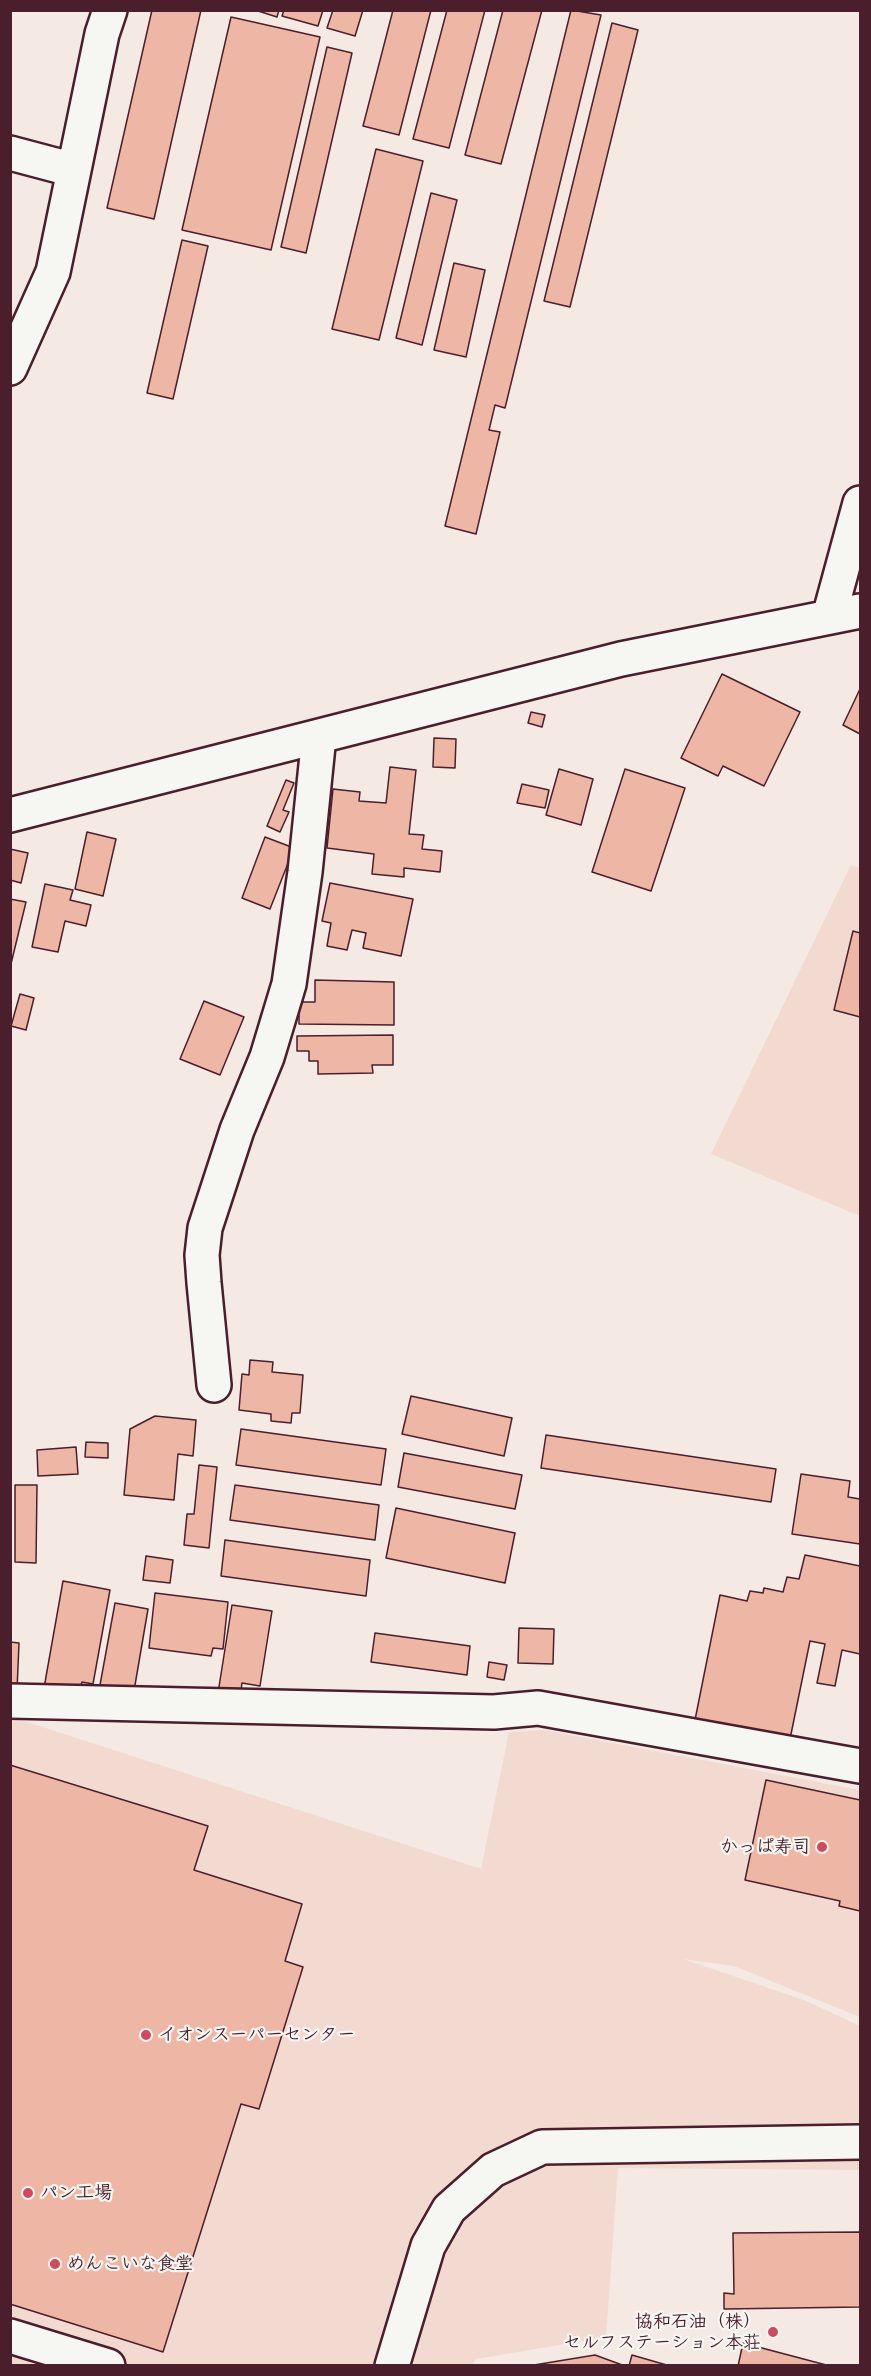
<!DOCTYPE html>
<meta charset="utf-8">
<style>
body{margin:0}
#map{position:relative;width:871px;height:2376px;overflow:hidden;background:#f4e9e3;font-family:"Shantell Sans",sans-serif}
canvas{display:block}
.frame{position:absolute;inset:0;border:12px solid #4a1f2b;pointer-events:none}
</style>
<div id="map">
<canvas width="871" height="2376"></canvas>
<div class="frame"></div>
</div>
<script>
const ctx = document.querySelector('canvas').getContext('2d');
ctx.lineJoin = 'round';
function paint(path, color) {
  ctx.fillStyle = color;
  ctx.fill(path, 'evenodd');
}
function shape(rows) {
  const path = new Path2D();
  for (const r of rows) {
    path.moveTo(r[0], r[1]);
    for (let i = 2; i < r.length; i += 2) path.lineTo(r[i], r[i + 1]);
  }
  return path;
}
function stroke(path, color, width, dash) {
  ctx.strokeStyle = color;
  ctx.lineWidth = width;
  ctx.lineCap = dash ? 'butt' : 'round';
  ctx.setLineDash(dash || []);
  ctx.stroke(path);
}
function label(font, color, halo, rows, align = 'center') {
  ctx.font = font + ' "Shantell Sans","Klee One",sans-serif';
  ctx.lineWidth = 4.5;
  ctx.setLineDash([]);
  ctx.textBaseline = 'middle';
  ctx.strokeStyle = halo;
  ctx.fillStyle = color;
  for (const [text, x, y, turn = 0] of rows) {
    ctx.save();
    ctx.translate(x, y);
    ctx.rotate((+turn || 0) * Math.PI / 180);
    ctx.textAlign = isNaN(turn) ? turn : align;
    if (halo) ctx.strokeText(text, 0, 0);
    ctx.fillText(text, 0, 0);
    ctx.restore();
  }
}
paint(shape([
 [851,865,860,868,860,1216,711,1154],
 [11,1719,18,1719,481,1869,509,1732,544,1730,860,1790,860,2017,734,1966,683,1959,804,2000,860,2026,860,2170,618,2168,606,2337,476,2359,472,2365,11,2366]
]), '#f2dad0');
const building = shape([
 [152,10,201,10,154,219,107,208,152,10],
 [255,10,279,10,277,17,255,10],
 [284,10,323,10,318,26,282,16,284,10],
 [333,10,363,10,355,36,327,28,333,10],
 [393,10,431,10,399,135,363,126,393,10],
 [447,10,485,10,449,148,413,139,447,10],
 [503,10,542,10,501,164,465,155,503,10],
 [571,10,601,15,505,408,495,405,489,430,500,432,476,534,445,526,571,10],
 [231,17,320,37,271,250,182,230,231,17],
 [612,23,638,30,570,307,544,301,612,23],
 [327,47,352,53,306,253,281,247,327,47],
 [376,149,423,161,379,340,332,329,376,149],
 [431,193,457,200,422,345,396,338,431,193],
 [182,240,208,246,173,399,147,393,182,240],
 [454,263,485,270,466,357,434,350,454,263],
 [722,674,800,712,764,786,723,766,718,776,681,758,722,674],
 [860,689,860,734,843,725,860,689],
 [531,712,545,715,542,727,528,723,531,712],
 [434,738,456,739,455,768,433,767,434,738],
 [390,767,416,770,409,834,424,835,422,849,442,851,440,872,404,868,404,877,372,874,374,854,327,848,333,789,360,792,359,801,386,803,390,767],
 [559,769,593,779,581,825,546,815,559,769],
 [625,769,685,788,651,891,592,872,625,769],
 [286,780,294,783,283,810,289,812,280,832,267,826,286,780],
 [522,784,549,790,545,808,517,803,522,784],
 [87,832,116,839,103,896,75,889,87,832],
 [265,837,294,848,270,909,242,898,265,837],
 [10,849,28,853,21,883,10,880,10,849],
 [330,883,413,899,401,956,363,948,366,933,352,930,347,950,327,946,331,923,322,921,330,883],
 [45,884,73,890,70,900,91,905,86,926,65,921,58,952,32,947,45,884],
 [10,899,26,902,10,968,10,899],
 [853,931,860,933,860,1017,834,1010,853,931],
 [315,980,394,982,394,1025,299,1024,299,1002,315,1002,315,980],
 [20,994,34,998,26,1030,11,1026,20,994],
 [204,1001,244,1017,220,1075,180,1059,204,1001],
 [393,1035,393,1065,372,1065,373,1073,318,1074,318,1061,309,1061,309,1051,297,1051,297,1036,393,1035],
 [250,1360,273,1362,272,1372,303,1375,300,1413,292,1413,291,1423,271,1421,271,1414,239,1410,242,1374,249,1375,250,1360],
 [411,1396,512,1418,504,1456,402,1434,411,1396],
 [155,1416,196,1420,193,1456,178,1454,174,1500,124,1495,130,1429,155,1416],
 [241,1429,386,1449,381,1485,236,1465,241,1429],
 [546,1435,776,1469,771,1502,541,1468,546,1435],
 [86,1442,108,1443,108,1458,85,1457,86,1442],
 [76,1447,78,1474,38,1476,37,1450,76,1447],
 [404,1453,522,1475,515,1509,398,1487,404,1453],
 [199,1465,217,1467,209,1548,184,1545,187,1514,194,1514,199,1465],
 [801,1474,850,1481,848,1497,860,1499,860,1544,792,1534,801,1474],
 [15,1485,37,1485,36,1563,15,1562,15,1485],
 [235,1485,379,1505,375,1540,230,1520,235,1485],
 [396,1508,515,1533,505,1583,386,1558,396,1508],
 [225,1540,370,1560,366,1596,221,1576,225,1540],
 [805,1555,860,1566,860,1654,842,1650,835,1686,817,1683,825,1644,810,1641,789,1744,694,1725,720,1595,747,1601,750,1591,763,1593,764,1588,783,1592,787,1577,799,1579,805,1555],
 [146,1556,173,1560,170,1583,143,1580,146,1556],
 [63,1581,110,1590,93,1684,82,1682,79,1694,44,1688,63,1581],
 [155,1593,228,1602,223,1649,213,1648,211,1656,149,1648,155,1593],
 [115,1603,148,1609,134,1691,100,1685,115,1603],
 [232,1605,272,1611,260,1686,242,1683,240,1697,218,1693,232,1605],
 [519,1628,554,1629,553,1664,518,1663,519,1628],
 [375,1633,470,1646,467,1675,371,1662,375,1633],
 [10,1642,19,1643,17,1690,10,1690,10,1642],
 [489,1662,507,1665,504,1680,487,1677,489,1662],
 [10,1765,208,1826,194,1870,302,1904,285,1961,303,1967,259,2109,241,2104,163,2352,10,2304,10,1765],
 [766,1780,860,1800,860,1911,839,1906,840,1901,745,1880,766,1780],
 [860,2232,860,2307,724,2309,724,2293,734,2294,733,2233,860,2232],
 [743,2343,830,2366,738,2366,743,2343],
 [595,2355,625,2366,528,2366,595,2355],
 [632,2355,670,2366,629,2366,632,2355]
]);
paint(building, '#eeb6a5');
stroke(building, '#4a1f2b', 1.5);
const minor = shape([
 [10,153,74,170],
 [10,368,53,272,102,34,110,10],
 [829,617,860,503],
 [10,815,621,659,860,611],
 [214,1385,204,1283,202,1255,205,1228,237,1130,267,1057,289,984,305,872,319,736],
 [10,1701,494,1712,538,1708,860,1766],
 [10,2336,108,2366],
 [392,2366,428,2246,449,2209,493,2170,542,2147,860,2142]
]);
stroke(minor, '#4a1f2b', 38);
stroke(minor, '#f6f6f2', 33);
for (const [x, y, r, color] of [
 [822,1847,6,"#d1495b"],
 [146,2035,6,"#d1495b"],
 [28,2193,6,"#d1495b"],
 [55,2264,6,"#d1495b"],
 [773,2332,6,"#d1495b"]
]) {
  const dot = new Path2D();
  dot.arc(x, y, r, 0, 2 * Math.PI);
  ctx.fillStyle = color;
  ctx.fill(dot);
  stroke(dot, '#f6f6f2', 2);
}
label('bold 18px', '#4a1f2b', '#f6f6f2', [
 ["かっぱ寿司",810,1847,"right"],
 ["イオンスーパーセンター",158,2035],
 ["パン工場",40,2193],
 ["めんこいな食堂",67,2264],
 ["協和石油（株）",761,2322,"right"],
 ["セルフステーション本荘",761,2343,"right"]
], 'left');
</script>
